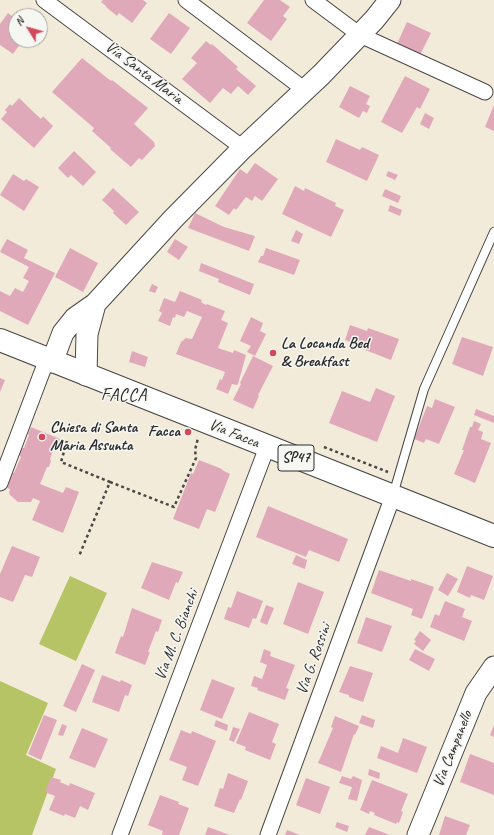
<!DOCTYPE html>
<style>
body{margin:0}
#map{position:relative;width:494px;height:835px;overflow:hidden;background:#f3ebda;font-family:Caveat,sans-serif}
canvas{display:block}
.north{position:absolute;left:8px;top:8px;width:40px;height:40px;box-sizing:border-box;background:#f6f6f2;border:1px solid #a5a5a2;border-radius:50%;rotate:307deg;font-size:11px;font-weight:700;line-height:16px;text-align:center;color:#2b2b2b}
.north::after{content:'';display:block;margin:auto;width:14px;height:18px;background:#d1495b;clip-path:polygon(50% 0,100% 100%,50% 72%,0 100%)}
</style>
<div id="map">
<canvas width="494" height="835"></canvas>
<div class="north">N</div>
</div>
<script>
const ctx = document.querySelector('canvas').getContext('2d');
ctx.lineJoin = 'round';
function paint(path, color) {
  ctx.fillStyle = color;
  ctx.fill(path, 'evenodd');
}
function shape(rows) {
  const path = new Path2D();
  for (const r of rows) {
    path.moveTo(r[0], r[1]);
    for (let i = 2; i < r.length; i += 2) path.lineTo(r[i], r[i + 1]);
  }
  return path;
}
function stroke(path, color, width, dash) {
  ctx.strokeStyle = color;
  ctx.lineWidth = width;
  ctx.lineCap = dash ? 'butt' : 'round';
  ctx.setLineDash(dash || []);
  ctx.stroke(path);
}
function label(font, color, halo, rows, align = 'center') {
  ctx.font = font + ' Caveat,sans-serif';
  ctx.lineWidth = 3;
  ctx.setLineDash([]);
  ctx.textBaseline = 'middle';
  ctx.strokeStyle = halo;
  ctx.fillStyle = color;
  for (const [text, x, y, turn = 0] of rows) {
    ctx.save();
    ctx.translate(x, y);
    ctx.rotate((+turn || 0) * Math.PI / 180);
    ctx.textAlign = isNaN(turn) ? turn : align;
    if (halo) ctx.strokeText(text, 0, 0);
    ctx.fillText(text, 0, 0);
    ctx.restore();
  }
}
paint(shape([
 [70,576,107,593,76,661,39,644],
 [0,681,48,703,26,755,56,769,32,835,0,835]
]), '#b6c466');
paint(shape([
 [103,0,143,0,147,3,132,23,119,13,117,16,106,7,106,6,101,2],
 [264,0,280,0,290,7,283,16,287,19,271,41,247,23],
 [8,13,16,19,16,40,23,40,13,54,0,45,0,24],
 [169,13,190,28,171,54,150,39],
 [407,22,431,33,419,57,396,46],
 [206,41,211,45,212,44,238,67,236,69,256,86,248,95,238,86,231,94,223,88,210,103,182,79,197,63,191,58],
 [82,58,111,81,112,80,148,108,134,124,154,142,155,146,142,160,139,158,131,167,110,149,111,148,92,131,94,128,52,92],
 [405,76,430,89,420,109,417,107,402,133,381,122],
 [350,86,370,96,366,104,370,106,367,113,363,111,359,118,339,107],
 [19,98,41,119,43,116,53,126,34,148,1,119,7,112,5,110,10,104,12,106],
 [494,105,494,131,485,127],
 [425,113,434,118,429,129,420,124],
 [336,139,360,150,362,147,379,155,367,181,326,162],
 [74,151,96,172,83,186,71,175,68,178,58,168],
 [255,163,278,179,262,201,255,196,252,201,246,197,236,210,234,208,229,215,215,206,240,169,247,174],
 [388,171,398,175,395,180,386,176],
 [13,174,24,181,26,179,39,187,24,211,0,195],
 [295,186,304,191,305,188,336,203,335,206,344,210,331,237,282,214],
 [113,188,139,212,126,225,113,213,114,211,102,200],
 [385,189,401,196,398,203,382,196],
 [390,205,402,210,400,216,388,211],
 [195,213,224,227,255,236,249,251,188,228],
 [296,230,303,234,299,244,291,241],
 [7,239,28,250,24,258,55,273,28,325,0,311,0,291,10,296,15,288,23,292,29,281,23,278,29,267,0,252],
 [175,239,188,247,179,260,167,252],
 [70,248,98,263,83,292,55,277],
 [266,248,300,260,294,275,258,262,261,256,263,256],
 [201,263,254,284,250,295,218,282,219,279,199,271],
 [152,284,158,287,155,293,149,291],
 [180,291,202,300,201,302,206,305,207,304,225,311,221,320,228,323,218,348,233,353,234,350,246,355,238,384,237,385,232,384,228,394,216,389,220,379,222,380,225,372,176,354,181,342,186,338,192,339,202,317,187,311,184,317,176,314,175,318,173,317,170,326,158,321,162,313,159,311,164,298,175,302],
 [251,317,263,323,260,331,266,334,255,356,247,352,251,346,240,341],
 [350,325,367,331,368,328,399,339,391,360,360,348,361,346,345,340],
 [462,337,493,347,483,376,452,364],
 [132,351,148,357,145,367,129,362],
 [253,356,273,366,258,395,259,396,253,409,233,400,241,384,240,383],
 [0,378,5,380,0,392],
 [376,388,395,396,377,442,329,423,342,391,370,402],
 [435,399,455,407,439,444,426,439,424,443,414,439,427,406,432,408],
 [476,409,494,416,494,423,474,415],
 [474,421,481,424,478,430,483,432,481,439,491,443,475,483,454,474,464,450,462,450,470,427,472,427],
 [31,427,60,439,58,446,55,445,50,459,51,461,49,467,47,467,40,484,63,493,66,487,79,492,63,533,32,520,40,501,33,498,31,502,18,502,10,495,9,493,10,489,4,487,10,472,14,473,21,457,19,455,22,448,24,448,29,435,28,434],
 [199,460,222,469,222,470,230,474,215,512,207,509,199,529,173,519,191,473,193,474],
 [268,506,348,539,339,562,309,550,306,557,256,537],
 [12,546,40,557,32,577,25,575,13,602,0,597,0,574],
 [296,555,307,560,305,569,292,564],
 [152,562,183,572,178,583,176,582,169,600,141,588],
 [467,566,493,576,484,600,471,595,470,598,457,592],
 [379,570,411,581,411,579,434,587,422,619,411,615,413,609,371,593],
 [447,573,458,579,448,596,438,590],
 [298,582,324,592,308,634,283,624],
 [237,591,263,601,256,619,253,618,249,628,224,619,228,607,231,608],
 [445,601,465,609,462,617,472,621,464,641,430,627,435,614,439,616],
 [266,605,274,608,267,625,260,622],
 [132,608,162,620,158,632,156,631,148,652,150,652,145,665,115,653,121,636,123,637],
 [366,617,392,626,382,652,357,643],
 [420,631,431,640,423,651,414,644,416,641,414,640],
 [264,649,271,652,270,656,295,665,286,688,289,689,285,700,257,690,258,688,251,686,254,676,262,679,267,665,260,662],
 [415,649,435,659,429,671,409,660],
 [82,664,95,670,76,712,63,706],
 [350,666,373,673,363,702,349,697,349,695,339,692],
 [102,675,120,682,121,680,132,685,128,696,125,695,119,712,92,702],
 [212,679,235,688,222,719,200,710],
 [249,712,279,724,272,742,276,744,270,760,245,750,246,747,236,743],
 [44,715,57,720,41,760,28,754],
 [362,715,375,720,373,728,359,723],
 [335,716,359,726,355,735,354,734,341,772,318,763,333,728,331,727],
 [216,720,228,725,227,731,214,726],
 [62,724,67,726,63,736,58,735],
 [494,725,494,737,490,735],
 [233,727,240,729,234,742,229,740],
 [82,728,108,739,95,768,69,758],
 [181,730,191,734,192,731,216,741,198,786,182,780,187,767,169,760],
 [403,738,427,747,417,773,377,758,381,746,398,753],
 [470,754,494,763,494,795,460,782],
 [369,769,380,773,379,779,368,775],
 [228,773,248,781,241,800,240,799,234,813,214,806,220,788,223,789],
 [342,776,351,779,353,776,362,780,357,801,348,799,352,787,339,783],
 [51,777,61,780,60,782,69,786,70,783,95,793,88,810,80,806,75,818,65,814,64,816,49,810,55,796,45,792],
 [306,778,330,787,320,814,296,805],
 [372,780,408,794,401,811,403,812,399,823,397,822,396,824,374,815,375,813,370,811,369,814,360,810],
 [160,795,179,802,178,804,189,808,179,835,162,835,163,831,148,825],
 [445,816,470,825,466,835,439,835],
 [337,822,349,826,347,832,335,827],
 [208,827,230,835,205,835],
 [369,827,390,835,365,835],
 [287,830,300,835,285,835]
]), '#e0a9ba');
const service = shape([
 [393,495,424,389,494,232]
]);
const minor = shape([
 [44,0,243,148],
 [186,0,305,90],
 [313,0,360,35,485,92],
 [0,483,47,359],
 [120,835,267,447],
 [268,835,393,496]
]);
const secondary = shape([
 [52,362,63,333,75,318,95,304,173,219,243,148,321,75,374,20,390,0],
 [86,375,87,334,95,304],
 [418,835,476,693,494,667]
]);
const primary = shape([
 [0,340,494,536]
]);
stroke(service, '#494845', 10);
stroke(minor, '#494845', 17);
stroke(secondary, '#494845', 23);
stroke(primary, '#494845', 24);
stroke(shape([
 [67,441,61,462,110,482,79,556],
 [324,447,388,472],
 [110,482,174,507,196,458,195,450,198,438]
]), '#494845', 2.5, [3, 3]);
stroke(service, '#fff', 8);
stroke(minor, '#fff', 15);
stroke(secondary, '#fff', 21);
stroke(primary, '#fff', 22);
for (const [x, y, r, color] of [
 [273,353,4,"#d1495b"],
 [188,432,4,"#d1495b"],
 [42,437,4,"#d1495b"]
]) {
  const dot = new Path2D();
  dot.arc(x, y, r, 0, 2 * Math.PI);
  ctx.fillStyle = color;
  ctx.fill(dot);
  stroke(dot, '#f6f6f2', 1.5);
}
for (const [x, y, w] of [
 [296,458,36]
]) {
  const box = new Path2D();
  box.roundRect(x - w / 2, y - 13, w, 26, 3);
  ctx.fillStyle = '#f6f6f2';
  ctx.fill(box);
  stroke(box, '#2b2b2b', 1);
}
label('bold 15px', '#2b2b2b', null, [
 ["SP47",296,458]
]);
label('16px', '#2b2b2b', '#f6f6f2', [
 ["Via Santa Maria",144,73,37],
 ["Via Facca",234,434,22],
 ["Via M. C. Bianchi",177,635,-69],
 ["Via G. Rossini",314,659,-70],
 ["Via Campanello",453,749,-68]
]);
label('bold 16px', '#2b2b2b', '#f6f6f2', [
 ["La Locanda Bed",281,344],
 ["& Breakfast",281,362],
 ["Chiesa di Santa",50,428],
 ["Maria Assunta",50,446],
 ["Facca",180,432,"right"]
], 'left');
ctx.letterSpacing = '1px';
label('18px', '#2b2b2b', '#f6f6f2', [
 ["FACCA",124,395]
]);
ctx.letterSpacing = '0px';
</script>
